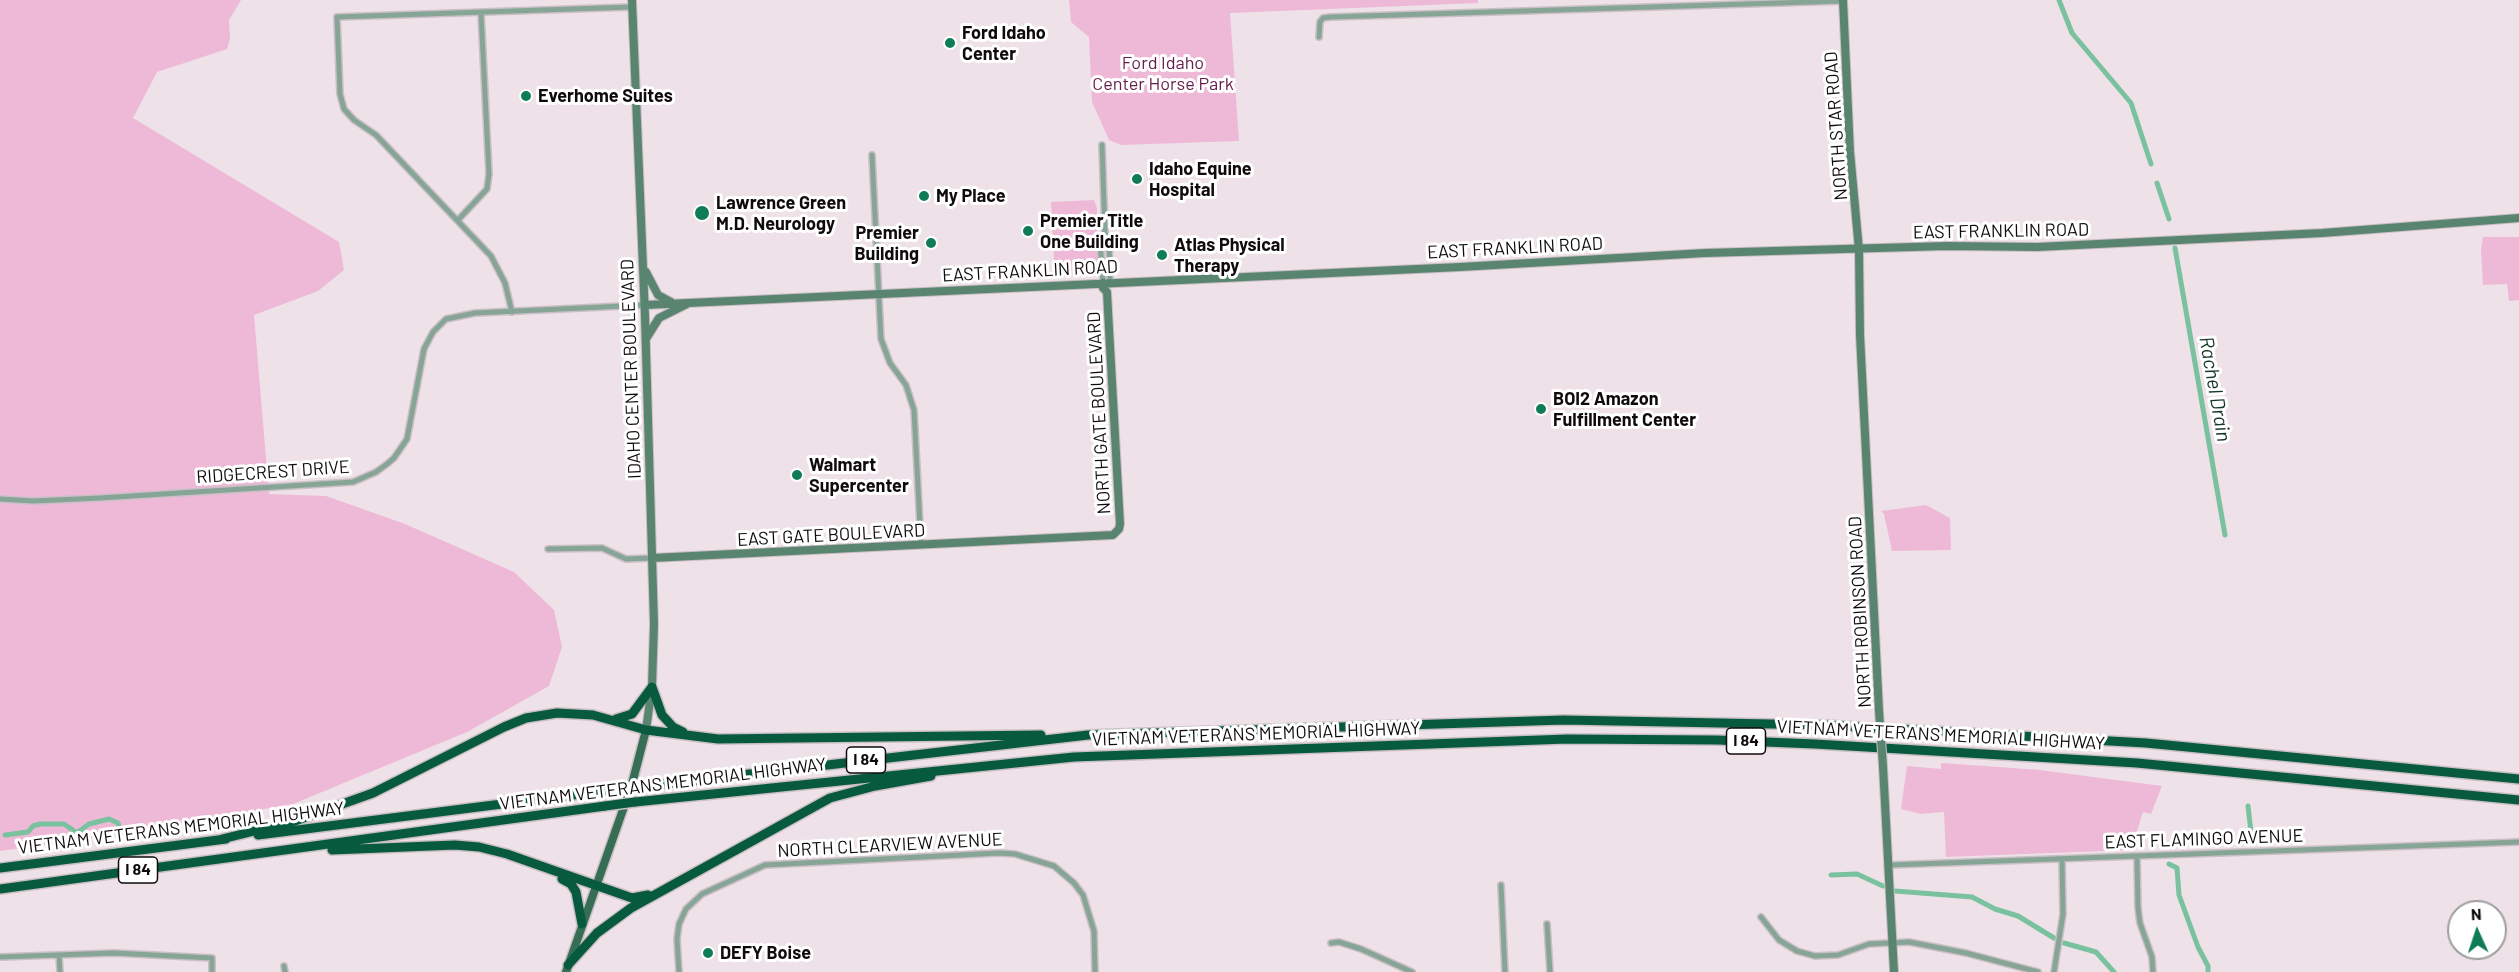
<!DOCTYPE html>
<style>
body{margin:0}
#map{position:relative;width:2519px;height:972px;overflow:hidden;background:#eee1e8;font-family:Barlow,sans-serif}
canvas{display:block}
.north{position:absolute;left:2447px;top:900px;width:60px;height:60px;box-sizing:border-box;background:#fff;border:2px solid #9f9d9e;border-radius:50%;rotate:357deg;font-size:16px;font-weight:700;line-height:24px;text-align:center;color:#0f0b0d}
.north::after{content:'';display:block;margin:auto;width:21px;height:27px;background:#107c57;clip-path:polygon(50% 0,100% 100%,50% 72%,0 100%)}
</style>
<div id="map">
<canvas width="2519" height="972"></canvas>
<div class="north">N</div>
</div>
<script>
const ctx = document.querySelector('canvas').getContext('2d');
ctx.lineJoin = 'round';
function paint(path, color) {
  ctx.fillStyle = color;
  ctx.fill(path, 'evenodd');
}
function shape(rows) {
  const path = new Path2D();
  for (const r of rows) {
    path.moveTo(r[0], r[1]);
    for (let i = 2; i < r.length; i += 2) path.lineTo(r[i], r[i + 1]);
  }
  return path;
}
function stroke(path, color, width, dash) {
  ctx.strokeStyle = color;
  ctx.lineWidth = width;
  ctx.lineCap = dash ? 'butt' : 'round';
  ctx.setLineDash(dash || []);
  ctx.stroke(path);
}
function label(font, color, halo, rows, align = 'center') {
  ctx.font = font + ' Barlow,sans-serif';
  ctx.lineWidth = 6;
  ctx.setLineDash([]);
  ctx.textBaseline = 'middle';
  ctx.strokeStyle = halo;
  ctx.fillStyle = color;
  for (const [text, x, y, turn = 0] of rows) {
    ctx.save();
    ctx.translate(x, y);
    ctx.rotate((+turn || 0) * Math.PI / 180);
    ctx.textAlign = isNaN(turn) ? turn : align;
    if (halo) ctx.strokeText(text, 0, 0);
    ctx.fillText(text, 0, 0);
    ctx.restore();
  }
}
paint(shape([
 [0,0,241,0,229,20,230,39,227,49,157,72,133,118,339,242,344,270,318,291,254,315,269,494,326,496,405,524,514,572,554,610,562,647,549,686,467,732,293,804,108,836,0,851],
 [1069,0,1478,0,1478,3,1230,13,1239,141,1121,145,1109,140,1092,102,1089,37,1071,22],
 [1094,200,1097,208,1097,273,1055,278,1051,202],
 [2483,237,2519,237,2519,300,2509,301,2507,284,2483,285,2481,250],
 [1926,505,1950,518,1951,550,1892,551,1884,514,1881,511],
 [1941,763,2040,770,2162,786,2151,814,2143,812,2131,850,1946,857,1944,812,1921,814,1901,809,1907,766,1941,769]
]), '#eeb9d7');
stroke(shape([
 [2059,0,2072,33,2131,103,2151,164],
 [2157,183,2169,219],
 [2175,248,2225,535],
 [2248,806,2251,832],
 [5,835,28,832,33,826,40,824,64,824,77,833,89,824,109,819,118,823,121,834],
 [2169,864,2177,868,2179,895,2198,947,2208,966,2208,972],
 [1831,875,1857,874,1883,886],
 [1895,891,1972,897,1995,909,2018,916,2054,938],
 [2064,943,2096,952,2114,972]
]), '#7ac1a0', 5);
const street = shape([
 [1319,37,1320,22,1323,18,1331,17,1843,1],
 [1102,145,1105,233,1109,240,1110,282],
 [872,155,881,339,890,363,906,385,914,410,921,545],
 [458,220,487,189,489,174,481,13],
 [1103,283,1100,241,1105,233],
 [512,312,505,283,491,256,376,135,354,120,344,109,340,94,337,17,631,7],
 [0,499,33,501,100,498,353,482,376,472,387,464,394,458,407,439,424,349,433,332,446,319,475,313,645,305],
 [548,549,602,548,626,559,652,558],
 [2137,857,2138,908,2140,923,2152,957,2153,972],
 [1890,865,2519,842],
 [1501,885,1505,972],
 [1761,917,1779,940,1797,951,1815,956,1838,955,1869,944,1909,942,1966,953,2038,972],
 [1547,924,1550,972],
 [1331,943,1339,942,1361,949,1412,972],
 [59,955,60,972],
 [0,957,114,953,212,958,212,972],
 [284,966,285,972],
 [679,972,677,939,679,924,686,909,702,894,765,865,999,853,1015,854,1054,866,1074,883,1083,895,1094,931,1095,972],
 [2054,972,2063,914,2062,859]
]);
const secondary = shape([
 [632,0,645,316,654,624,652,687,646,730],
 [1843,0,1850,152,1859,250,1860,335,1879,711],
 [646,272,658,295,671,302],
 [645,305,1460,267,1705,253,1947,246,2037,247,2322,233,2519,218],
 [647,337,659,318,687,304],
 [652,558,1113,535,1119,529,1120,524,1108,311,1107,292,1103,288,1103,283],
 [1883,766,1894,972]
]);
const primary = shape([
 [566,972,632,784,646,730]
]);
const highway = shape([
 [652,687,662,715,673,727,683,732],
 [616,719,632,714,652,687],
 [645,786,1088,735,1564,720,1824,725,2146,743,2519,779],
 [635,802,1074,757,1567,739,1717,740,1815,744,2137,763,2519,800],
 [258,835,612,790],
 [222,839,295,821,373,793,504,727,526,718,557,713,593,715,646,730,718,739,1041,735],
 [332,850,455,845,479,847,507,854,632,898,648,895],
 [0,868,226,839],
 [562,879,571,884,576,892,582,924],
 [0,889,605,806],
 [568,965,597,933,631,908,830,798,875,786,931,776]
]);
stroke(street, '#cabfc5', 8);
stroke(secondary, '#cabfc5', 10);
stroke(primary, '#cabfc5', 11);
stroke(highway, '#cabfc5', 12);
stroke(street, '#87a596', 5);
stroke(secondary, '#598570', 8);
stroke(primary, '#356e55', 8);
stroke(highway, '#085a3e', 9);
const secondaryBridge = shape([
 [1879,711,1883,766]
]);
const highwayBridge = shape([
 [612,790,645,786],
 [605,806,635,802]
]);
stroke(secondaryBridge, '#cabfc5', 10, []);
stroke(highwayBridge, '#cabfc5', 12, []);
stroke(secondaryBridge, '#598570', 8);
stroke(highwayBridge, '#085a3e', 9);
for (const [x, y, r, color] of [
 [950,43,6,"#107c57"],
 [526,96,6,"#107c57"],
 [1137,179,6,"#107c57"],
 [924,196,6,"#107c57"],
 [702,213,8,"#107c57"],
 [1028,231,6,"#107c57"],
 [931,243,6,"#107c57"],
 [1162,255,6,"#107c57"],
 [1541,409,6,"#107c57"],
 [797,475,6,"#107c57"],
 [708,953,6,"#107c57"]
]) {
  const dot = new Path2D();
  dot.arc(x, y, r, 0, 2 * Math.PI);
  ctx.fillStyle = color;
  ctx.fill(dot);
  stroke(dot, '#fff', 2);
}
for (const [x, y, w] of [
 [1746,741,39],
 [866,760,39],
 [138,870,39]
]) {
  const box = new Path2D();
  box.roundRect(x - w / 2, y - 13, w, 26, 4.5);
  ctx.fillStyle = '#fff';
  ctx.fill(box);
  stroke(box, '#0f0b0d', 1.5);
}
label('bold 16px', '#0f0b0d', null, [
 ["I 84",1746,741],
 ["I 84",866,760],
 ["I 84",138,870]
]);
label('bold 18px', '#0f0b0d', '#fff', [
 ["Ford Idaho",962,33],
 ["Center",962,54],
 ["Everhome Suites",538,96],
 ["Idaho Equine",1149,169],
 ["Hospital",1149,190],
 ["My Place",936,196],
 ["Lawrence Green",716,203],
 ["M.D. Neurology",716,224],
 ["Premier Title",1040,221],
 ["One Building",1040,242],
 ["Premier",919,233,"right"],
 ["Building",919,254,"right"],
 ["Atlas Physical",1174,245],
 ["Therapy",1174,266],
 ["BOI2 Amazon",1553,399],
 ["Fulfillment Center",1553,420],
 ["Walmart",809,465],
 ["Supercenter",809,486],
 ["DEFY Boise",720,953]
], 'left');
label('18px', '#641d4c', '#fff', [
 ["Ford Idaho",1163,63],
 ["Center Horse Park",1163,84]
]);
label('18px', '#0f0b0d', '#fff', [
 ["NORTH STAR ROAD",1836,126,-94],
 ["EAST FRANKLIN ROAD",2001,231,-1],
 ["EAST FRANKLIN ROAD",1515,248,-3],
 ["EAST FRANKLIN ROAD",1030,271,-3],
 ["IDAHO CENTER BOULEVARD",631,369,-92],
 ["NORTH GATE BOULEVARD",1099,413,-93],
 ["RIDGECREST DRIVE",273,472,-4],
 ["EAST GATE BOULEVARD",831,535,-3],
 ["NORTH ROBINSON ROAD",1860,612,-93],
 ["VIETNAM VETERANS MEMORIAL HIGHWAY",1256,734,-2],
 ["VIETNAM VETERANS MEMORIAL HIGHWAY",1941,735,3],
 ["VIETNAM VETERANS MEMORIAL HIGHWAY",663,784,-7],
 ["VIETNAM VETERANS MEMORIAL HIGHWAY",181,828,-7],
 ["EAST FLAMINGO AVENUE",2204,839,-2],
 ["NORTH CLEARVIEW AVENUE",890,845,-3]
]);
label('italic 20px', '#163628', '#fff', [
 ["Rachel Drain",2215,389,80]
]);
</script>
